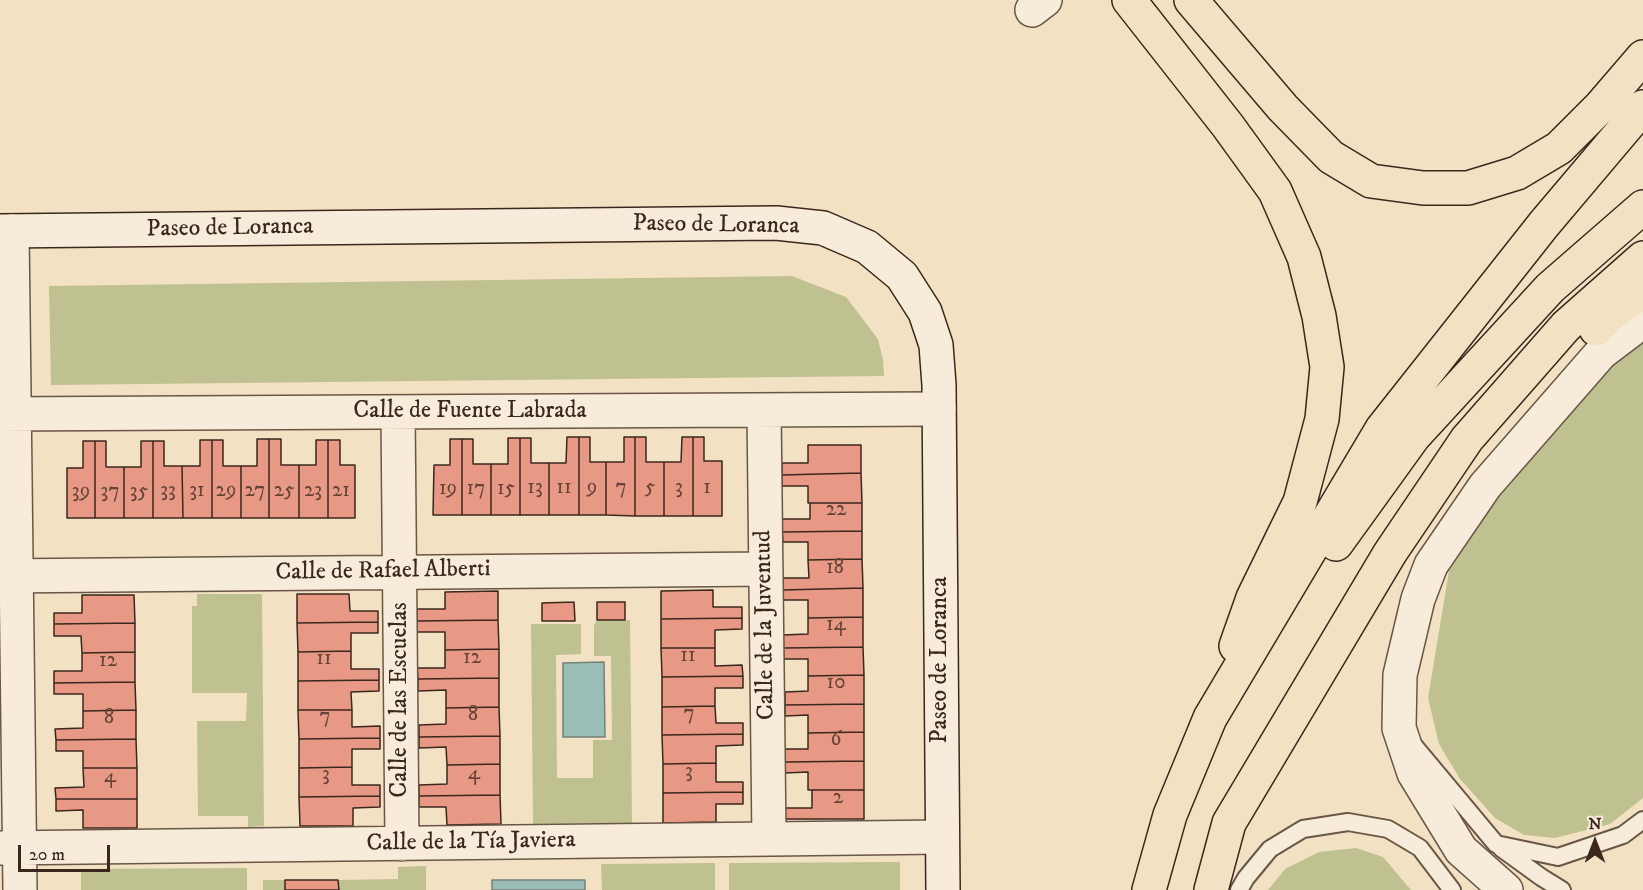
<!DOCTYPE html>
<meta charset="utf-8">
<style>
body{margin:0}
#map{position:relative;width:1643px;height:890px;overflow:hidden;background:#f3e1c4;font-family:"IM FELL DW Pica",serif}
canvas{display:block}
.north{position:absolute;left:1565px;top:812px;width:60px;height:60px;-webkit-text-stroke:4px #f7ecd9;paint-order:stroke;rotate:0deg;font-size:16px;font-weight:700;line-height:24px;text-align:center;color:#3c271c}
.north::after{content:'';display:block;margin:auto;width:21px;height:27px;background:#3c271c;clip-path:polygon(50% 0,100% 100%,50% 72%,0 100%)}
.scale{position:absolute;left:18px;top:845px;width:92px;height:27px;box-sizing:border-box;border:3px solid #3c271c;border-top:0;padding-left:8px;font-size:18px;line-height:21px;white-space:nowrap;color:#3c271c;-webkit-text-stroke:4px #f7ecd9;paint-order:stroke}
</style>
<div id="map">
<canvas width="1643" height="890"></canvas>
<div class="north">N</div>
<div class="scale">20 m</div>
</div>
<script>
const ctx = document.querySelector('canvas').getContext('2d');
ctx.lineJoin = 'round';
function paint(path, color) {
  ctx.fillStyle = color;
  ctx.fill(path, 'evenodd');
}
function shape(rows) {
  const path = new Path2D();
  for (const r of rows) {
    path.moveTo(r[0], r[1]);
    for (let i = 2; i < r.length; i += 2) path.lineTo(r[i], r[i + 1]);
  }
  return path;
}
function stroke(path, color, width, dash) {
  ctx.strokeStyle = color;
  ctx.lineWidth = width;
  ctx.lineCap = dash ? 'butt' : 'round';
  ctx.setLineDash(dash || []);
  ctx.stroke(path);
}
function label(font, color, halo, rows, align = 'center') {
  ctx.font = font + ' "IM FELL DW Pica",serif';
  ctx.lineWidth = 5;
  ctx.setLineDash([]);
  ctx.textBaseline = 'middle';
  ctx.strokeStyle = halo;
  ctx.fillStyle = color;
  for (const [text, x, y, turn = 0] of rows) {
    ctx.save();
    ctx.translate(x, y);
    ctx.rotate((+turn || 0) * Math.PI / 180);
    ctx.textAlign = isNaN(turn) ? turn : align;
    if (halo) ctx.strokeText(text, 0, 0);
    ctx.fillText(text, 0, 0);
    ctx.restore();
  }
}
paint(shape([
 [792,276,846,297,878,339,883,360,884,376,51,385,49,286],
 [1643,342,1643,798,1610,824,1555,838,1524,835,1495,818,1460,779,1439,744,1428,698,1449,571,1498,498,1611,366],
 [197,594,262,594,264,826,248,827,248,816,198,816,197,721,246,721,247,693,192,693,192,606,197,606],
 [597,620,630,620,632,823,533,824,531,624,581,624,581,654,556,655,557,778,593,778,593,740,612,740,611,656,594,656,594,625],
 [1356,848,1383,857,1411,890,1268,890,1285,869,1319,852],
 [900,862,900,890,729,890,729,863],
 [715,863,715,890,602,890,601,864],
 [426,866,426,890,339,890,338,880,398,879,398,867],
 [247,868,247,890,81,890,81,869],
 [263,880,285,880,285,890,263,890]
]), '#c0c190');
const water = shape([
 [604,662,605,737,563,737,563,663,604,662],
 [492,880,585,880,585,890,492,890,492,880]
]);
paint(water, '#9bbdb7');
stroke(water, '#758179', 1.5);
const building = shape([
 [567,437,579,437,579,515,549,515,549,463,566,463,567,437],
 [579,437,590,437,590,462,606,462,606,515,579,515,579,437],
 [624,437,635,437,635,516,606,515,606,462,624,462,624,437],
 [635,437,646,437,646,462,664,462,664,516,635,516,635,437],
 [682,437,693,437,693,516,664,516,664,462,681,462,682,437],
 [693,437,704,437,704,461,722,461,722,516,693,516,693,437],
 [508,438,520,438,520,515,491,515,491,464,508,464,508,438],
 [520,438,531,438,531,463,549,463,549,515,520,515,520,438],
 [257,439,269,439,269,518,241,518,241,466,257,466,257,439],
 [269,439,281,439,281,465,299,465,299,518,269,518,269,439],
 [450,439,462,439,462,515,433,515,434,465,450,465,450,439],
 [462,439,473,439,473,464,491,464,491,515,462,515,462,439],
 [200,440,212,440,212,518,183,518,182,466,200,466,200,440],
 [212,440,223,440,223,466,241,466,241,518,212,518,212,440],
 [316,440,328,440,328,518,299,518,299,465,316,465,316,440],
 [328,440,340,440,340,465,355,465,355,518,328,518,328,440],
 [83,441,95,441,95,518,67,518,67,468,83,468,83,441],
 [95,441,106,441,106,467,124,467,124,518,95,518,95,441],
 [141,441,153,441,153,518,124,518,124,467,141,467,141,441],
 [153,441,164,441,164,466,182,466,183,518,153,518,153,441],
 [808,445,861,445,861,473,782,475,782,463,808,463,808,445],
 [861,473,862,503,808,503,808,486,782,486,782,475,861,473],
 [810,503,862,503,862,531,782,532,782,519,810,519,810,503],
 [862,531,862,559,808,560,808,542,783,542,782,532,862,531],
 [862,559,863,588,783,590,783,578,809,578,808,560,862,559],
 [863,588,863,617,808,618,808,600,783,600,783,590,863,588],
 [713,590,713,607,742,607,742,618,661,619,661,591,713,590],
 [498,591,498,620,417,621,417,609,445,609,445,592,498,591],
 [297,594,349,594,350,611,378,611,378,622,297,623,297,594],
 [82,595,134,595,135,623,54,624,54,613,82,613,82,595],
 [574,602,575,621,542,621,542,603,574,602],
 [597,602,625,602,625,620,597,620,597,602],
 [863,617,863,647,783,648,783,635,808,634,808,618,863,617],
 [742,618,742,629,715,630,715,648,661,648,661,619,742,618],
 [498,620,499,649,445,650,445,632,417,632,417,621,498,620],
 [378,622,378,633,351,633,351,651,298,652,297,623,378,622],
 [135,623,135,652,82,653,81,636,54,636,54,624,135,623],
 [863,647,864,675,808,676,808,659,784,659,783,648,863,647],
 [661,648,715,648,715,666,742,665,743,676,662,677,661,648],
 [499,649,499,678,418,679,417,668,445,668,445,650,499,649],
 [351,651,351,669,379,669,379,680,298,681,298,652,351,651],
 [135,652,135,682,54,683,54,671,82,671,82,653,135,652],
 [864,675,864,704,785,705,785,692,808,691,808,676,864,675],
 [743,676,743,688,715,688,715,706,662,707,662,677,743,676],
 [499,678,499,707,446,708,446,690,418,691,418,679,499,678],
 [379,680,379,691,351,692,352,710,298,710,298,681,379,680],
 [135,682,136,710,83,711,83,694,54,694,54,683,135,682],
 [864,704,864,732,808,733,808,715,785,716,785,705,864,704],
 [715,706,716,723,743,723,743,734,662,735,662,707,715,706],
 [499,707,500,736,419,737,419,725,446,724,446,708,499,707],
 [136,710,136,739,56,740,55,729,83,728,83,711,136,710],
 [298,710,352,710,352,727,380,726,380,738,299,739,298,710],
 [864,732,864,761,785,762,785,749,808,749,808,733,864,732],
 [743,734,743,745,716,746,716,763,663,764,662,735,743,734],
 [500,736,500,764,447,765,446,747,419,748,419,737,500,736],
 [380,738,380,749,352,749,352,767,299,768,299,739,380,738],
 [136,739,137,768,83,768,83,751,56,751,56,740,136,739],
 [864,761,864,790,808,790,808,772,785,773,785,762,864,761],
 [716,763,716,782,743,782,743,792,663,793,663,764,716,763],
 [500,764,500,795,419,796,419,785,447,784,447,765,500,764],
 [352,767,352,785,380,785,380,796,299,797,299,768,352,767],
 [83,768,137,768,137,799,56,799,55,788,84,787,83,768],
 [812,790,864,790,864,819,785,819,785,808,812,808,812,790],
 [743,792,743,804,716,804,716,822,663,823,663,793,743,792],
 [500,795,501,824,447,825,446,807,419,807,419,796,500,795],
 [380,796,380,807,353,808,353,826,300,826,299,797,380,796],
 [56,799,137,799,137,828,83,828,83,810,56,811,56,799],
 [285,880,338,880,339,890,285,890,285,880]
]);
paint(building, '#e79986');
stroke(building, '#3c271c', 1.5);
const lane = shape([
 [1415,747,1496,844,1558,857,1623,835,1643,820],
 [1501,848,1541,877,1562,890],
 [1239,890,1246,878,1270,849,1303,829,1348,822,1388,829,1420,848,1452,890]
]);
const street = shape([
 [1032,10,1045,0],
 [12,231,20,890],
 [764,410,769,839],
 [398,412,402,844],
 [0,414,939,409],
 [0,576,766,569],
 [0,848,942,837],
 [1506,890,1461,850,1414,773,1399,728,1400,675,1418,599,1431,565,1485,486,1601,353,1643,321]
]);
const secondary = shape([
 [0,231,776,223,823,228,867,247,902,276,925,312,936,345,939,385,943,890]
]);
const highway = shape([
 [1129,0,1228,126,1275,191,1304,257,1319,316,1327,367,1322,419,1300,502,1253,598,1236,646],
 [1191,0,1283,108,1331,157,1371,181,1423,188,1468,188,1517,173,1559,148,1600,107,1643,57],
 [1596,329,1612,313,1643,291],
 [1336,544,1414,436,1550,288,1643,207],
 [1149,890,1170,815,1210,718,1382,429,1544,224,1643,107],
 [1211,890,1229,823,1390,553,1467,439,1566,326,1643,258]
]);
stroke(lane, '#6a5646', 20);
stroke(street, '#6a5646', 36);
stroke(secondary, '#3c271c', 36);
stroke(highway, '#3c271c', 36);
stroke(lane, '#f7ecd9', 16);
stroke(street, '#f7ecd9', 33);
stroke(secondary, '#f7ecd9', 33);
stroke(highway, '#f3e1c4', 33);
label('21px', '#674436', null, [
 ["13",535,489],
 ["11",564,489],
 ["9",592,489],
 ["7",621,489],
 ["5",650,489],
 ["3",679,489],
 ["1",707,489],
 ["19",448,490],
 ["17",476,490],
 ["15",506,490],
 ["33",168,492],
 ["31",197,492],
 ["29",226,492],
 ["27",255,492],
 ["25",284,492],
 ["23",313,492],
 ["21",341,492],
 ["39",81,493],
 ["37",110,493],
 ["35",139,493],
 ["22",836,511],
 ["18",835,569],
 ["14",836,626],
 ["11",688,657],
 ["12",472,659],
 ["11",324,660],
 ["12",108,662],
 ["10",836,684],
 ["7",689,715],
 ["8",473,716],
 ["7",325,718],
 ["8",109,719],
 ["6",836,741],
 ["3",689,773],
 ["4",474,775],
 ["3",326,776],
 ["4",110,778],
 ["2",838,799]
]);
label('24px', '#3c271c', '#f7ecd9', [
 ["Paseo de Loranca",716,226,1],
 ["Paseo de Loranca",230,229,-1],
 ["Calle de Fuente Labrada",470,412],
 ["Calle de Rafael Alberti",383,572,-1],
 ["Calle de la Juventud",766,625,-91],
 ["Paseo de Loranca",941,660,-90],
 ["Calle de las Escuelas",401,700,-90],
 ["Calle de la Tía Javiera",471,843,-1]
]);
</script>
